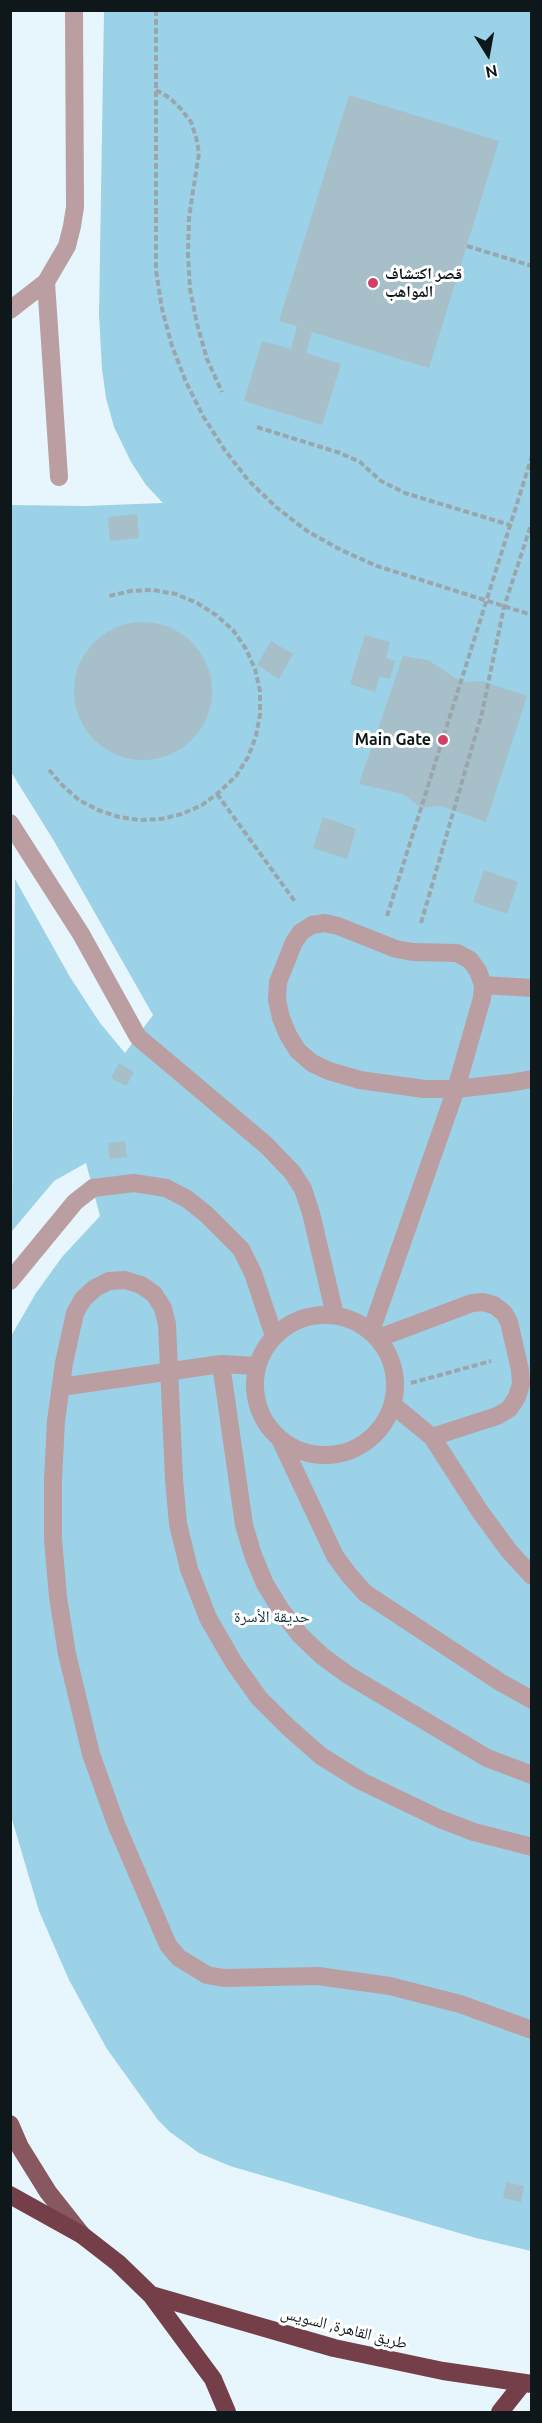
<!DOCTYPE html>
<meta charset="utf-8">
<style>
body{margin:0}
#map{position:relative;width:542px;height:2423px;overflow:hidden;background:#e7f6fc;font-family:Ubuntu,sans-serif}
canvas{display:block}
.frame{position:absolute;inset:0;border:12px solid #0e171a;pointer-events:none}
.north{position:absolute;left:458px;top:24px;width:60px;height:60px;-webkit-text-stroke:4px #fff;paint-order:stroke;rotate:169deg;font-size:16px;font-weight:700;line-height:24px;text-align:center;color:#0e171a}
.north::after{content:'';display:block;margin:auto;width:21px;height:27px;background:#0e171a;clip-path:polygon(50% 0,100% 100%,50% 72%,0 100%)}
</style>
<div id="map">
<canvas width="542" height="2423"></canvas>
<div class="frame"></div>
<div class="north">N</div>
</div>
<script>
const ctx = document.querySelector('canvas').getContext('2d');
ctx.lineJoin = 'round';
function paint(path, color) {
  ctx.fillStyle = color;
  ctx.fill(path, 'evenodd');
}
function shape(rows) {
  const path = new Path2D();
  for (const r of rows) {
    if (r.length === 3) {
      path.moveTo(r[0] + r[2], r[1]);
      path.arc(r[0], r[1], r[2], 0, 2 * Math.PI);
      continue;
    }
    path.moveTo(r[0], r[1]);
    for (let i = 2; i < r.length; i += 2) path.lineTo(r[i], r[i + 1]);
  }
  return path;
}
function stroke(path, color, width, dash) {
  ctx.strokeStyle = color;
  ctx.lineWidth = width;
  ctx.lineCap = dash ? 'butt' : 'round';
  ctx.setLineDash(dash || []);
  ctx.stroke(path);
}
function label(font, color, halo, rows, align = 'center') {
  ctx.font = font + ' Ubuntu,"Noto Naskh Arabic",sans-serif';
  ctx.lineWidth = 6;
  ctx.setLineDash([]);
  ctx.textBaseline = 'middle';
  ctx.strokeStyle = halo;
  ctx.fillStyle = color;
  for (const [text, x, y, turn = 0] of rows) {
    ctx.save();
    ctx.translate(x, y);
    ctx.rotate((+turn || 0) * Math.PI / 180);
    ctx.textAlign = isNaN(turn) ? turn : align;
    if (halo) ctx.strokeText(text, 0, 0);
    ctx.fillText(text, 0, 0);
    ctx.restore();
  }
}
paint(shape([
 [104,11,531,11,531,2251,476,2238,230,2166,199,2153,170,2132,158,2120,107,2049,69,1980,39,1911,11,1816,10,1338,36,1293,62,1257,100,1216,86,1163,54,1181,12,1231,15,879,70,977,100,1023,125,1053,153,1015,54,841,11,772,11,505,85,506,163,503,146,485,131,462,114,427,106,398,102,369,99,315]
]), '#9bd2e7');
paint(shape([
 [349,95,499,141,429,368,312,332,306,353,341,364,322,425,244,401,262,341,291,349,297,326,279,321],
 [137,514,139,538,110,541,108,517],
 [143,691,69],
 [365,635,390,642,386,658,395,661,390,679,380,676,375,692,350,684],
 [271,641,293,654,279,679,257,665],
 [403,656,428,660,457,679,467,682,482,681,527,696,486,822,441,806,421,808,403,794,359,784],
 [323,817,356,829,347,859,313,848],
 [484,870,518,882,507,914,473,902],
 [119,1063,134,1072,126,1086,111,1078],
 [125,1141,127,1157,110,1159,108,1143],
 [506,2182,524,2186,521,2202,503,2198]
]), '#a6bfc9');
stroke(shape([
 [156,10,156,270,162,309,172,346,186,382,203,416,224,449,248,480,276,507,307,531,341,550,377,566,532,615],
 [156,90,170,98,181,109,191,122,196,137,199,153,189,217,188,253,190,289,197,324,207,359,222,392],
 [467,246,532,266],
 [257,427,340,453,360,462,381,481,405,493,510,525],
 [49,770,63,786,79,800,98,810,119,817,140,820,161,819,182,814,202,805,217,794,236,776,248,757,256,736,260,714,260,691,255,669,246,649,233,630,216,615,197,603,176,594,153,590,131,591,109,596],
 [217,794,296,903],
 [387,916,532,456],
 [421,923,482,713,504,607,532,522],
 [411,1383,491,1361]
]), '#99a6ab', 4, [6, 3]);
stroke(shape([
 [46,282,59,477],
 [10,310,46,282,67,246,72,226,75,207,74,10],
 [10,823,81,934,138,1037,266,1145,292,1172,303,1189,311,1213,335,1315],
 [325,923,338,926,396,949,413,952,457,953,470,960,478,971,483,985,482,998,456,1089,424,1089,360,1080,329,1071,312,1063,298,1051,288,1035,281,1018,277,1000,278,982,294,942,301,932,312,925,325,923],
 [483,985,532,988],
 [10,1281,75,1202,93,1188,134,1183,166,1188,187,1199,206,1214,241,1249,253,1273,274,1336],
 [325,1385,70],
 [371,1331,456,1089,509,1083,532,1079],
 [379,1338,472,1303,483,1302,494,1305,504,1313,509,1322,520,1370,521,1384,517,1397,509,1409,497,1416,432,1437],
 [221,1364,244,1525,253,1555,265,1584,281,1610,300,1635,322,1656,348,1675,487,1758,532,1775],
 [61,1387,221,1364,257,1366],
 [393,1405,432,1437,479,1510,509,1551,532,1576],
 [280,1439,335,1556,349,1575,365,1593,500,1682,532,1700],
 [532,1847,474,1832,440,1819,361,1781,321,1756,289,1728,259,1698,234,1663,208,1618,189,1569,178,1524,174,1479,167,1324,163,1308,154,1294,141,1285,125,1280,109,1281,95,1288,83,1299,75,1313,64,1363,56,1421,53,1480,53,1539,58,1597,67,1654,91,1754,116,1824,168,1945,179,1958,207,1975,224,1978,318,1976,390,1986,460,2004,532,2030]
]), '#ba9ea2', 18);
stroke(shape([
 [10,2124,20,2147,48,2192,82,2235]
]), '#875860', 18);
stroke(shape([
 [10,2195,82,2235,118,2263,151,2295,213,2379,227,2412],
 [151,2295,334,2348,443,2371,532,2384],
 [500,2412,523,2383]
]), '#743f49', 18);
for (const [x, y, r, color] of [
 [373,283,6,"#d04166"],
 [443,740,6,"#d04166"]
]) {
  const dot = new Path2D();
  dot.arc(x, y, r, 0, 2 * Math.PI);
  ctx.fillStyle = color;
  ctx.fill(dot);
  stroke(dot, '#fff', 2);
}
label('bold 16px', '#0e171a', '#fff', [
 ["قصر اكتشاف",385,274],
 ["المواهب",385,292],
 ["Main Gate",431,740,"right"]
], 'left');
label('16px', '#14333e', '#fff', [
 ["حديقة الأسرة",272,1617]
]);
label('16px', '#0e171a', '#fff', [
 ["طريق القاهرة, السويس",344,2328,14]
]);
</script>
